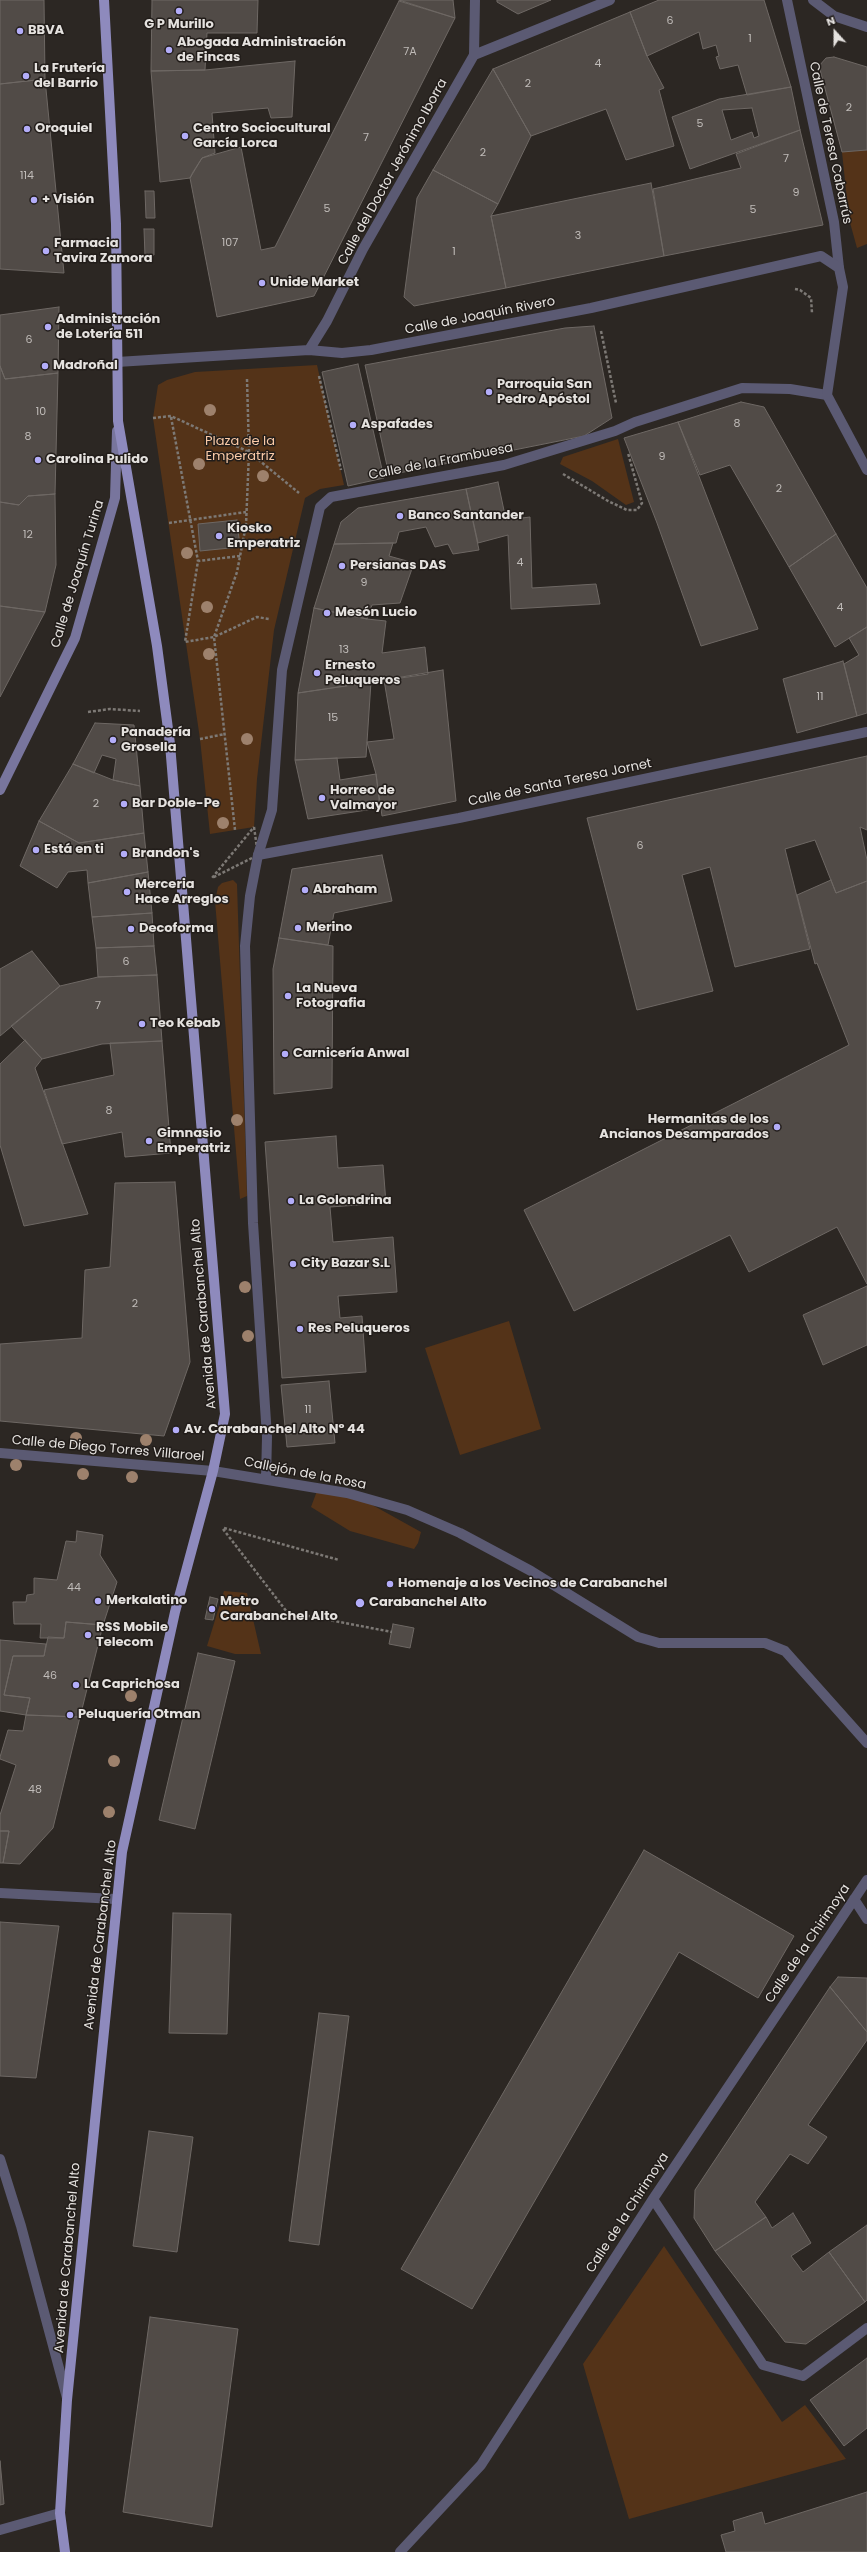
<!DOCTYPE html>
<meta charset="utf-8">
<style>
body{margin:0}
#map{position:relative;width:867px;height:2552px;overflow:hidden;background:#2c2723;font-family:Poppins,sans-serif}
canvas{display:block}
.north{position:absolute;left:815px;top:12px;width:40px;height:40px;-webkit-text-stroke:3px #221d1a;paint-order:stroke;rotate:339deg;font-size:11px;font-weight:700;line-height:16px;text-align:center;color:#e5e2df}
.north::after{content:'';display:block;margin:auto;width:14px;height:18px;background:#e5e2df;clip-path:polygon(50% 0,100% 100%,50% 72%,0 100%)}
</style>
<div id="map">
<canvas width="867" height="2552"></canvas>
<div class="north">N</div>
</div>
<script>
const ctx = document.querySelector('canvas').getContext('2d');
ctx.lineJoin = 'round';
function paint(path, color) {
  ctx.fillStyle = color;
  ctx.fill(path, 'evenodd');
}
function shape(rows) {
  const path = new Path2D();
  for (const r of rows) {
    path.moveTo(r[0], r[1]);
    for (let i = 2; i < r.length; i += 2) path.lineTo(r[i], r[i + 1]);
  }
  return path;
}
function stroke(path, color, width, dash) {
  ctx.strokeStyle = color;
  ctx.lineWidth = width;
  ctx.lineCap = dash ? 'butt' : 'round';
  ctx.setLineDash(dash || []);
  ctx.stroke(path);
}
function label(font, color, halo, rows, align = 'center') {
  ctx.font = font + ' Poppins,sans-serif';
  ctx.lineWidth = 3;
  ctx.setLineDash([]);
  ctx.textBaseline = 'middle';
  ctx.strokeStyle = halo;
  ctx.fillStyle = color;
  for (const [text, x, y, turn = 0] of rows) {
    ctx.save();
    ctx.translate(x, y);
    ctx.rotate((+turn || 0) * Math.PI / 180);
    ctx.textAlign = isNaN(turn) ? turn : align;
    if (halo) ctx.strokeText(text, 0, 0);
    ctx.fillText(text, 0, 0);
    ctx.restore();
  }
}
paint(shape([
 [867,150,867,244,857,248,849,219,842,152],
 [317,365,344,485,320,489,305,498,274,630,257,779,254,827,210,834,200,739,153,418,158,385,167,380,195,372],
 [618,439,634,502,626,505,592,481,560,464,563,457],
 [233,880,237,884,247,1196,240,1199,215,901,218,887,222,883],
 [509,1321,541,1429,460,1455,425,1348],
 [317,1491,367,1502,421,1532,418,1543,414,1549,350,1531,311,1507],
 [224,1591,247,1593,261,1654,235,1654,207,1646],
 [664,2246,782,2422,805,2405,846,2459,629,2519,583,2364]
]), '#543318');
const building = shape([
 [0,0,44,0,45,79,0,84,0,0],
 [152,0,258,0,257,33,207,33,205,70,151,71,152,0],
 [453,0,455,18,399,0,453,0],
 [497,0,551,0,518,14,497,2,497,0],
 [659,0,764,0,791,87,747,95,738,65,720,69,716,57,719,56,716,45,703,49,699,32,647,56,630,12,659,0],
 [399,1,455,18,314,296,217,317,190,178,193,172,202,158,241,147,261,250,275,247,399,1],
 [630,12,647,56,664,88,659,90,674,146,626,160,606,109,531,136,493,69,630,12],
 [834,57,867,67,867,150,842,152,819,66,826,58,834,57],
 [295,61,292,117,271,118,268,108,212,113,215,153,202,158,190,178,160,182,151,71,205,70,295,61],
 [493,69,531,136,498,204,433,170,493,69],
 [45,79,64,273,0,269,0,84,45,79],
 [791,87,800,130,690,169,672,117,719,99,791,87],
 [752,108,759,136,754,138,752,132,731,140,722,110,752,108],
 [800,130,823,225,664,256,653,189,741,168,736,154,800,130],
 [433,170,498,204,491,216,506,288,414,306,404,297,417,198,433,170],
 [651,183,664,256,506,288,491,216,651,183],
 [145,191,154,191,155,218,146,218,145,191],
 [144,229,154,229,154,255,145,256,144,229],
 [59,307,58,373,5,379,0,366,0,315,59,307],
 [594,326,612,418,584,436,389,475,365,365,565,328,594,326],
 [358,364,384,478,348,486,322,372,358,364],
 [0,366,5,379,58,373,55,494,28,496,19,505,0,502,0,366],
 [741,402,764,407,836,534,789,567,730,465,700,475,678,422,741,402],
 [678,422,758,629,701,646,657,523,624,438,678,422],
 [498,482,506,520,530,517,532,588,596,584,600,604,511,609,508,535,478,543,466,489,498,482],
 [466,489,479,550,453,554,448,544,435,547,426,527,399,532,396,543,334,544,341,522,358,508,466,489],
 [55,494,56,565,45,612,0,606,0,502,19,505,28,496,55,494],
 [237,520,240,547,200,551,198,524,237,520],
 [836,534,867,588,867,627,835,647,789,567,836,534],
 [393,543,389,556,414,563,400,603,372,605,367,619,314,608,334,544,393,543],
 [0,606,45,612,0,697,0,606],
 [314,608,367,619,386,621,382,653,425,647,428,674,298,693,314,608],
 [867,627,867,713,857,716,844,664,859,655,849,638,867,627],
 [843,661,857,716,797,733,783,679,843,661],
 [443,670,456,801,382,816,376,774,367,742,394,739,384,680,443,670],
 [371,682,366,757,295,760,298,693,371,682],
 [95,723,134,725,140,786,113,780,116,759,102,755,94,773,73,764,95,723],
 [867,756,867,830,860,827,867,860,867,881,836,893,815,840,785,849,810,949,735,967,710,867,682,875,713,991,637,1010,587,818,867,756],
 [337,758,340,780,376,774,380,808,308,819,295,760,337,758],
 [73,764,113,780,140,786,144,833,79,843,39,821,73,764],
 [39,821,79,843,144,833,148,872,88,883,87,870,68,872,57,888,20,866,39,821],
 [382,855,392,901,334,913,328,945,279,938,292,869,382,855],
 [148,872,152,913,92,917,88,883,148,872],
 [831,880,836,893,867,881,867,1284,837,1227,749,1272,730,1235,574,1311,524,1210,849,1045,817,963,815,964,797,895,831,880],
 [152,913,154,946,96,948,92,917,152,913],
 [279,938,333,946,332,1088,274,1094,273,969,279,938],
 [154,946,157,975,98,977,96,948,154,946],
 [32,951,60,986,0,1036,0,969,32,951],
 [157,975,162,1041,102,1044,42,1059,11,1026,60,986,98,977,157,975],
 [25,1040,42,1059,35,1068,88,1214,24,1226,0,1145,0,1064,25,1040],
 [162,1041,171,1153,125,1157,122,1132,62,1144,44,1090,114,1075,110,1043,162,1041],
 [336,1136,338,1168,383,1165,386,1203,330,1207,333,1242,393,1237,397,1292,338,1296,340,1318,362,1316,366,1372,282,1378,265,1142,336,1136],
 [175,1182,190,1362,164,1436,0,1421,0,1344,82,1338,85,1270,110,1267,115,1183,175,1182],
 [867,1286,867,1345,823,1365,803,1315,867,1286],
 [329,1381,335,1443,287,1447,281,1385,329,1381],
 [77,1531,103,1535,100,1555,117,1582,103,1625,66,1622,64,1638,40,1638,41,1624,14,1624,13,1602,26,1602,27,1595,34,1594,34,1578,57,1580,66,1541,76,1542,77,1531],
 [210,1597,218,1599,213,1620,205,1619,210,1597],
 [66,1622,103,1625,80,1717,26,1715,30,1698,4,1695,13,1656,44,1656,48,1637,64,1638,66,1622],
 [393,1624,414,1628,410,1648,389,1644,393,1624],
 [0,1640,46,1644,44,1656,13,1656,4,1695,30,1698,26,1715,0,1711,0,1640],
 [198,1653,235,1661,195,1829,159,1820,198,1653],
 [26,1715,80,1717,53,1828,20,1864,3,1863,9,1831,0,1831,0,1815,16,1765,0,1759,0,1757,8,1730,23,1731,26,1715],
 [0,1831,9,1831,3,1863,0,1863,0,1831],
 [644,1850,794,1936,758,1998,679,1952,472,2309,401,2269,644,1850],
 [173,1913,231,1914,227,2034,169,2033,173,1913],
 [0,1922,59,1926,36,2078,0,2076,0,1922],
 [838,1977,867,1978,867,2032,830,1987,838,1977],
 [830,1987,867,2032,867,2040,808,2125,827,2137,808,2164,790,2154,755,2202,766,2217,715,2251,694,2218,695,2190,830,1987],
 [319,2013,349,2016,319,2245,289,2241,319,2013],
 [149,2131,193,2137,177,2252,133,2246,149,2131],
 [793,2213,811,2243,791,2256,803,2272,829,2252,865,2302,806,2344,785,2342,715,2251,766,2217,772,2228,793,2213],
 [867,2225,867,2300,865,2302,829,2252,867,2225],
 [150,2317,238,2329,212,2527,123,2512,150,2317],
 [867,2358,867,2428,844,2446,810,2400,867,2358],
 [0,2461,4,2504,0,2505,0,2461],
 [867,2492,867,2552,726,2552,721,2535,735,2531,733,2521,762,2512,765,2524,867,2492]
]);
paint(building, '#514b47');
stroke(building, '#6e6864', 1);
stroke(shape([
 [795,289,800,290,811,298,812,313],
 [601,331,616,403],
 [319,376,341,470],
 [247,379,249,452,299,493],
 [171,417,198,561],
 [153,418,171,416,249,452,246,525,237,572,214,637,235,830],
 [563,474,608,501,627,510,637,510,642,503,628,453],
 [169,523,246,512],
 [240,556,198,561,185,642,214,637,257,617,269,619],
 [88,712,110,709,140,711],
 [200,739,225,734],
 [254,827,258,855,212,878,254,827],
 [224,1528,339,1560],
 [223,1529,287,1612,392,1632]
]), '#7d7975', 2.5, [3, 2]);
stroke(shape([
 [787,0,834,222,839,268],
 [213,1471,347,1493,407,1510,460,1533,531,1571,638,1637,659,1643,765,1643,785,1651,867,1743],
 [266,1479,267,1437,253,1223,245,946,250,896,258,855,272,810,282,670,320,507,331,497,504,465,615,431,635,422,742,388,790,389,827,395]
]), '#5b5a73', 10);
stroke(shape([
 [474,55,610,0],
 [309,350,327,321,363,249,474,55,475,0],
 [117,362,309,350,342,353,371,350,591,308,821,256,839,268,843,287,827,395,867,470],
 [258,855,459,818,867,732],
 [0,1453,213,1471],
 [0,1893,115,1899],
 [854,1899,867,1919],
 [0,2159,21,2226,67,2398],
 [653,2199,763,2365,803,2376,867,2328],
 [0,2530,60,2513],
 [400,2552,481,2465,653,2199,867,1880]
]), '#5b5a73', 10);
stroke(shape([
 [813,0,834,16,867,27]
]), '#5b5a73', 10);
stroke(shape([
 [0,790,75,638,115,498,117,431]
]), '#78759d', 10);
stroke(shape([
 [65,2552,60,2513,67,2400,122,1852,175,1612,213,1471,225,1414,170,744,157,646,118,421,116,224,104,0]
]), '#8e8abd', 10);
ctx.fillStyle = '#9d816c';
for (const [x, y] of [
 [210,410],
 [199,464],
 [263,476],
 [187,553],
 [207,607],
 [209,654],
 [247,739],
 [223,823],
 [237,1120],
 [245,1287],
 [248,1336],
 [76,1438],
 [146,1440],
 [16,1465],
 [83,1474],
 [132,1477],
 [131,1696],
 [114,1761],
 [109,1812]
]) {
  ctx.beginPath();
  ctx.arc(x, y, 6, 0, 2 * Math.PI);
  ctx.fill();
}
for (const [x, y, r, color] of [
 [179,11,4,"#b3adf9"],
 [20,31,4,"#b3adf9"],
 [169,50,4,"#b3adf9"],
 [26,76,4,"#b3adf9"],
 [27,129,4,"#b3adf9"],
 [185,136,4,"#b3adf9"],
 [34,200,4,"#b3adf9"],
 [46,251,4,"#b3adf9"],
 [262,283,4,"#b3adf9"],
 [48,327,4,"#b3adf9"],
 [45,366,4,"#b3adf9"],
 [489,392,4,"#b3adf9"],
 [353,425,4,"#b3adf9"],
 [38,460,4,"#b3adf9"],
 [400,516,4,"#b3adf9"],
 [219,536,4,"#b3adf9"],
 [342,566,4,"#b3adf9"],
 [327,613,4,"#b3adf9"],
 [317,673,4,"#b3adf9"],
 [113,740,4,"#b3adf9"],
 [322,798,4,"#b3adf9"],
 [124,804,4,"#b3adf9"],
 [36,850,4,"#b3adf9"],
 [124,854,4,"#b3adf9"],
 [305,890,4,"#b3adf9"],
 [127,892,4,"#b3adf9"],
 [298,928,4,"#b3adf9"],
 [131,929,4,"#b3adf9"],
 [288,996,4,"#b3adf9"],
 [142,1024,4,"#b3adf9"],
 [285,1054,4,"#b3adf9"],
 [777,1127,4,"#b3adf9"],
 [149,1141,4,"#b3adf9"],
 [291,1201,4,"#b3adf9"],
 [293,1264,4,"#b3adf9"],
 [300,1329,4,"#b3adf9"],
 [176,1430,4,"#b3adf9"],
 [390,1584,4,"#b3adf9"],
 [98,1601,4,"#b3adf9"],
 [360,1603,5,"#b3adf9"],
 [212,1609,4,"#b3adf9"],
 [88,1635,4,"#b3adf9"],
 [76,1685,4,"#b3adf9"],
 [70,1715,4,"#b3adf9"]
]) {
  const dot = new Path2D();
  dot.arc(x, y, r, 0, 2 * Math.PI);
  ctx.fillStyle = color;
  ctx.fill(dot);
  stroke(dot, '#221d1a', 1.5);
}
label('11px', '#c0bcb9', null, [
 ["6",670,21],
 ["1",750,39],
 ["7A",410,52],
 ["4",598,64],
 ["2",528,84],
 ["2",849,108],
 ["5",700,124],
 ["7",366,138],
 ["2",483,153],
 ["7",786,159],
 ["114",27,176],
 ["9",796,193],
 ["5",327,209],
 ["5",753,210],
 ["3",578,236],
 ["107",230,243],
 ["1",454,252],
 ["6",29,340],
 ["10",41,412],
 ["8",737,424],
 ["8",28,437],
 ["9",662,457],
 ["2",779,489],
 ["12",28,535],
 ["4",520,563],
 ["9",364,583],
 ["4",840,608],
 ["13",344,650],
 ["11",820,697],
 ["15",333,718],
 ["2",96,804],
 ["6",640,846],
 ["6",126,962],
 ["7",98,1006],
 ["8",109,1111],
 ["2",135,1304],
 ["11",308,1410],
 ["44",74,1588],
 ["46",50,1676],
 ["48",35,1790]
]);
label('bold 13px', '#e5e2df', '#221d1a', [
 ["G P Murillo",179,25,"center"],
 ["BBVA",28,31],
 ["Abogada Administración",177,43],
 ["de Fincas",177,58],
 ["La Frutería",34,69],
 ["del Barrio",34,84],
 ["Oroquiel",35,129],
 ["Centro Sociocultural",193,129],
 ["García Lorca",193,144],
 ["+ Visión",42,200],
 ["Farmacia",54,244],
 ["Tavira Zamora",54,259],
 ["Unide Market",270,283],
 ["Administración",56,320],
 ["de Lotería 511",56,335],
 ["Madroñal",53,366],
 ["Parroquia San",497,385],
 ["Pedro Apóstol",497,400],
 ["Aspafades",361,425],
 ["Carolina Pulido",46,460],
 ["Banco Santander",408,516],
 ["Kiosko",227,529],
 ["Emperatriz",227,544],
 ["Persianas DAS",350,566],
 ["Mesón Lucio",335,613],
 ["Ernesto",325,666],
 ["Peluqueros",325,681],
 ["Panadería",121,733],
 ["Grosella",121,748],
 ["Horreo de",330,791],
 ["Valmayor",330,806],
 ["Bar Doble-Pe",132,804],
 ["Está en ti",44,850],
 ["Brandon's",132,854],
 ["Merceria",135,885],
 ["Hace Arreglos",135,900],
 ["Abraham",313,890],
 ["Merino",306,928],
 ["Decoforma",139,929],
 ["La Nueva",296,989],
 ["Fotografia",296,1004],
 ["Teo Kebab",150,1024],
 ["Carnicería Anwal",293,1054],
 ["Hermanitas de los",769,1120,"right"],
 ["Ancianos Desamparados",769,1135,"right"],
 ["Gimnasio",157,1134],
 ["Emperatriz",157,1149],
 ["La Golondrina",299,1201],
 ["City Bazar S.L",301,1264],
 ["Res Peluqueros",308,1329],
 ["Av. Carabanchel Alto Nº 44",184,1430],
 ["Homenaje a los Vecinos de Carabanchel",398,1584],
 ["Merkalatino",106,1601],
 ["Metro",220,1602],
 ["Carabanchel Alto",220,1617],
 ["Carabanchel Alto",369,1603],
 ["RSS Mobile",96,1628],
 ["Telecom",96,1643],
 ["La Caprichosa",84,1685],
 ["Peluquería Otman",78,1715]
], 'left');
label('13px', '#e5e2df', '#221d1a', [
 ["Calle de Teresa Cabarrús",830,143,78],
 ["Calle del Doctor Jerónimo Iborra",393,172,-61],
 ["Calle de Joaquín Rivero",480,316,-11],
 ["Calle de la Frambuesa",441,462,-11],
 ["Calle de Joaquín Turina",78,574,-73],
 ["Calle de Santa Teresa Jornet",560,783,-12],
 ["Avenida de Carabanchel Alto",204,1314,-95],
 ["Calle de Diego Torres Villaroel",108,1449,5],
 ["Callejón de la Rosa",305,1474,11],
 ["Avenida de Carabanchel Alto",101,1935,-83],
 ["Calle de la Chirimoya",808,1944,-56],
 ["Calle de la Chirimoya",628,2213,-57],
 ["Avenida de Carabanchel Alto",68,2258,-85]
]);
label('13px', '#facaa7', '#221d1a', [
 ["Plaza de la",240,442],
 ["Emperatriz",240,457]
]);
</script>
